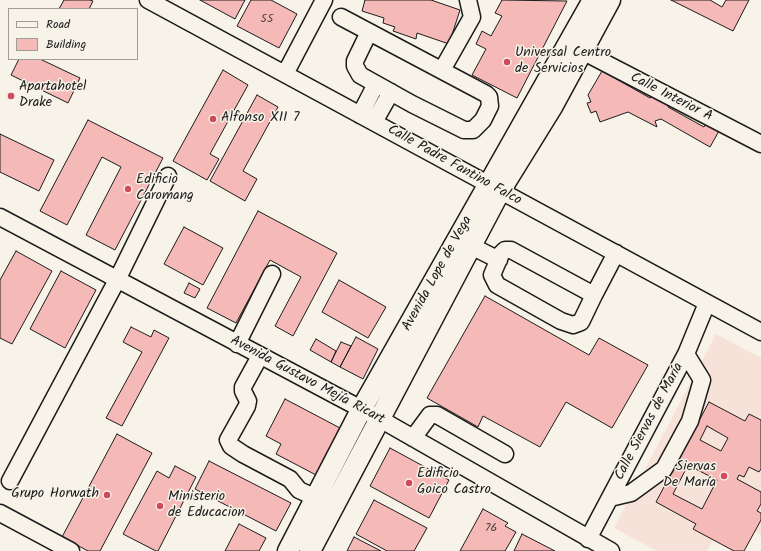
<!DOCTYPE html>
<meta charset="utf-8">
<style>
body{margin:0}
#map{position:relative;width:761px;height:551px;overflow:hidden;background:#f7f3e8;font-family:Kalam,sans-serif}
canvas{display:block}
.legend{position:absolute;left:8px;top:8px;width:130px;height:52px;box-sizing:border-box;background:#f7f3e8;border:1px solid #9f9d96;margin:0;padding:5px 7px;list-style:none;font-size:12px;color:#1c1c1c}
.legend li{display:flex;align-items:center;gap:8px;height:20px}
.legend b{width:20px;border:1px solid #9f9d96}
</style>
<div id="map">
<canvas width="761" height="551"></canvas>
<ul class="legend">
<li><b style="height:5px;background:#f7f3e8"></b>Road</li>
<li><b style="height:11px;background:#f5b9b7"></b>Building</li>
</ul>
</div>
<script>
const ctx = document.querySelector('canvas').getContext('2d');
ctx.lineJoin = 'round';
function paint(path, color) {
  ctx.fillStyle = color;
  ctx.fill(path, 'evenodd');
}
function shape(rows) {
  const path = new Path2D();
  for (const r of rows) {
    path.moveTo(r[0], r[1]);
    for (let i = 2; i < r.length; i += 2) path.lineTo(r[i], r[i + 1]);
  }
  return path;
}
function stroke(path, color, width, dash) {
  ctx.strokeStyle = color;
  ctx.lineWidth = width;
  ctx.lineCap = dash ? 'butt' : 'round';
  ctx.setLineDash(dash || []);
  ctx.stroke(path);
}
function label(font, color, halo, rows, align = 'center') {
  ctx.font = font + ' Kalam,sans-serif';
  ctx.lineWidth = 3;
  ctx.setLineDash([]);
  ctx.textBaseline = 'middle';
  ctx.strokeStyle = halo;
  ctx.fillStyle = color;
  for (const [text, x, y, turn = 0] of rows) {
    ctx.save();
    ctx.translate(x, y);
    ctx.rotate((+turn || 0) * Math.PI / 180);
    ctx.textAlign = isNaN(turn) ? turn : align;
    if (halo) ctx.strokeText(text, 0, 0);
    ctx.fillText(text, 0, 0);
    ctx.restore();
  }
}
paint(shape([
 [716,334,761,358,761,535,755,532,744,551,733,551,713,540,707,551,657,551,614,528]
]), '#f6e2d9');
const building = shape([
 [64,0,90,0,93,1,89,9,59,9,64,0],
 [200,0,245,0,235,19,200,0],
 [251,0,271,0,297,14,279,48,237,26,251,0],
 [365,0,431,0,460,10,449,44,417,33,416,39,393,31,395,27,383,23,384,18,362,11,365,0],
 [502,0,567,1,517,98,472,75,486,49,476,44,482,31,491,36,502,16,495,13,502,0],
 [671,0,710,0,722,7,726,0,749,0,733,31,671,0],
 [19,59,40,59,80,78,68,103,11,75,19,59],
 [223,70,248,85,210,154,219,159,207,180,173,161,223,70],
 [602,71,650,98,654,94,670,103,668,107,704,127,706,123,719,131,710,147,661,119,655,121,657,127,628,112,600,122,596,111,591,113,587,103,591,102,588,95,602,71],
 [257,95,278,107,243,171,257,179,245,201,210,181,257,95],
 [88,120,163,158,115,250,86,235,121,167,102,157,67,225,40,211,88,120],
 [0,134,54,160,39,191,0,172,0,134],
 [258,211,337,253,293,336,275,326,301,277,270,260,236,323,207,308,258,211],
 [184,227,223,248,203,285,164,264,184,227],
 [16,251,52,271,12,344,0,338,0,280,16,251],
 [61,271,96,290,65,348,30,329,61,271],
 [339,280,386,307,368,338,322,312,339,280],
 [189,283,200,289,195,298,184,293,189,283],
 [485,296,589,355,599,338,648,365,612,428,566,402,540,447,483,416,478,427,427,398,485,296],
 [131,327,151,337,154,330,169,338,122,426,106,418,142,352,123,342,131,327],
 [356,337,378,349,363,379,340,367,356,337],
 [316,339,336,351,331,362,310,350,316,339],
 [341,342,351,346,340,367,331,362,341,342],
 [285,399,340,428,316,475,276,454,281,444,266,436,285,399],
 [709,402,745,421,749,414,761,420,761,469,759,472,749,467,744,477,739,475,737,479,761,492,761,504,757,511,761,513,761,520,744,551,734,551,693,529,696,524,656,502,709,402],
 [707,426,728,438,721,451,700,440,707,426],
 [688,465,717,480,702,509,673,494,688,465],
 [117,434,152,453,100,551,88,551,62,537,117,434],
 [390,448,449,480,429,518,370,486,390,448],
 [209,461,291,503,276,531,195,489,209,461],
 [175,466,196,477,158,551,156,551,123,534,157,471,169,478,175,466],
 [374,500,427,528,414,551,387,551,356,534,374,500],
 [483,509,508,523,505,526,516,532,505,551,460,551,483,509],
 [239,524,266,538,259,551,225,551,239,524],
 [522,534,555,551,514,551,522,534],
 [354,537,381,551,347,551,354,537]
]);
paint(building, '#f5b9b7');
stroke(building, '#1c1c1c', 1);
const minor = shape([
 [148,0,761,332],
 [341,17,486,94,489,97,490,106,483,120,473,130,464,130,412,104,360,75,355,66,355,61,369,32],
 [582,51,761,144],
 [442,70,472,17,468,0],
 [285,74,324,0],
 [360,115,376,84],
 [374,122,391,92],
 [0,217,380,419,611,551],
 [471,246,499,260],
 [594,295,511,250,505,250,501,254,492,275,497,285,561,321,573,325,581,322,594,295,616,253],
 [237,344,272,274],
 [260,356,243,387,243,391,248,401,247,406,228,440,231,446,243,454,290,479,299,490,316,498],
 [413,438,430,415,437,415,505,454],
 [10,481,117,280,168,176],
 [610,498,631,493,664,469,690,421,702,380,686,354],
 [0,513,71,551],
 [588,539,686,354,707,303]
]);
const major = shape([
 [288,551,361,410,593,0],
 [310,551,500,191,552,107,610,0]
]);
stroke(minor, '#1c1c1c', 19);
stroke(major, '#1c1c1c', 23);
stroke(minor, '#f7f3e8', 16);
stroke(major, '#f7f3e8', 20);
for (const [x, y, r, color] of [
 [507,62,4,"#d1495b"],
 [11,96,4,"#d1495b"],
 [213,119,4,"#d1495b"],
 [128,189,4,"#d1495b"],
 [724,476,4,"#d1495b"],
 [409,483,4,"#d1495b"],
 [107,495,4,"#d1495b"],
 [160,506,4,"#d1495b"]
]) {
  const dot = new Path2D();
  dot.arc(x, y, r, 0, 2 * Math.PI);
  ctx.fillStyle = color;
  ctx.fill(dot);
  stroke(dot, '#f7f3e8', 1.5);
}
label('12px', '#524343', null, [
 ["55",267,20],
 ["76",491,529]
]);
label('14px', '#1c1c1c', '#f7f3e8', [
 ["Universal Centro",515,54],
 ["de Servicios",515,70],
 ["Apartahotel",19,88],
 ["Drake",19,104],
 ["Alfonso XII 7",221,119],
 ["Edificio",136,181],
 ["Caromang",136,197],
 ["Siervas",716,468,"right"],
 ["De María",716,484,"right"],
 ["Edificio",417,475],
 ["Goico Castro",417,491],
 ["Grupo Horwath",99,495,"right"],
 ["Ministerio",168,498],
 ["de Educacion",168,514]
], 'left');
label('14px', '#1c1c1c', '#f7f3e8', [
 ["Calle Interior A",671,98,27],
 ["Calle Padre Fantino Falco",454,166,29],
 ["Avenida Lope de Vega",438,274,-61],
 ["Avenida Gustavo Mejía Ricart",307,381,28],
 ["Calle Siervas de María",650,422,-62]
]);
</script>
